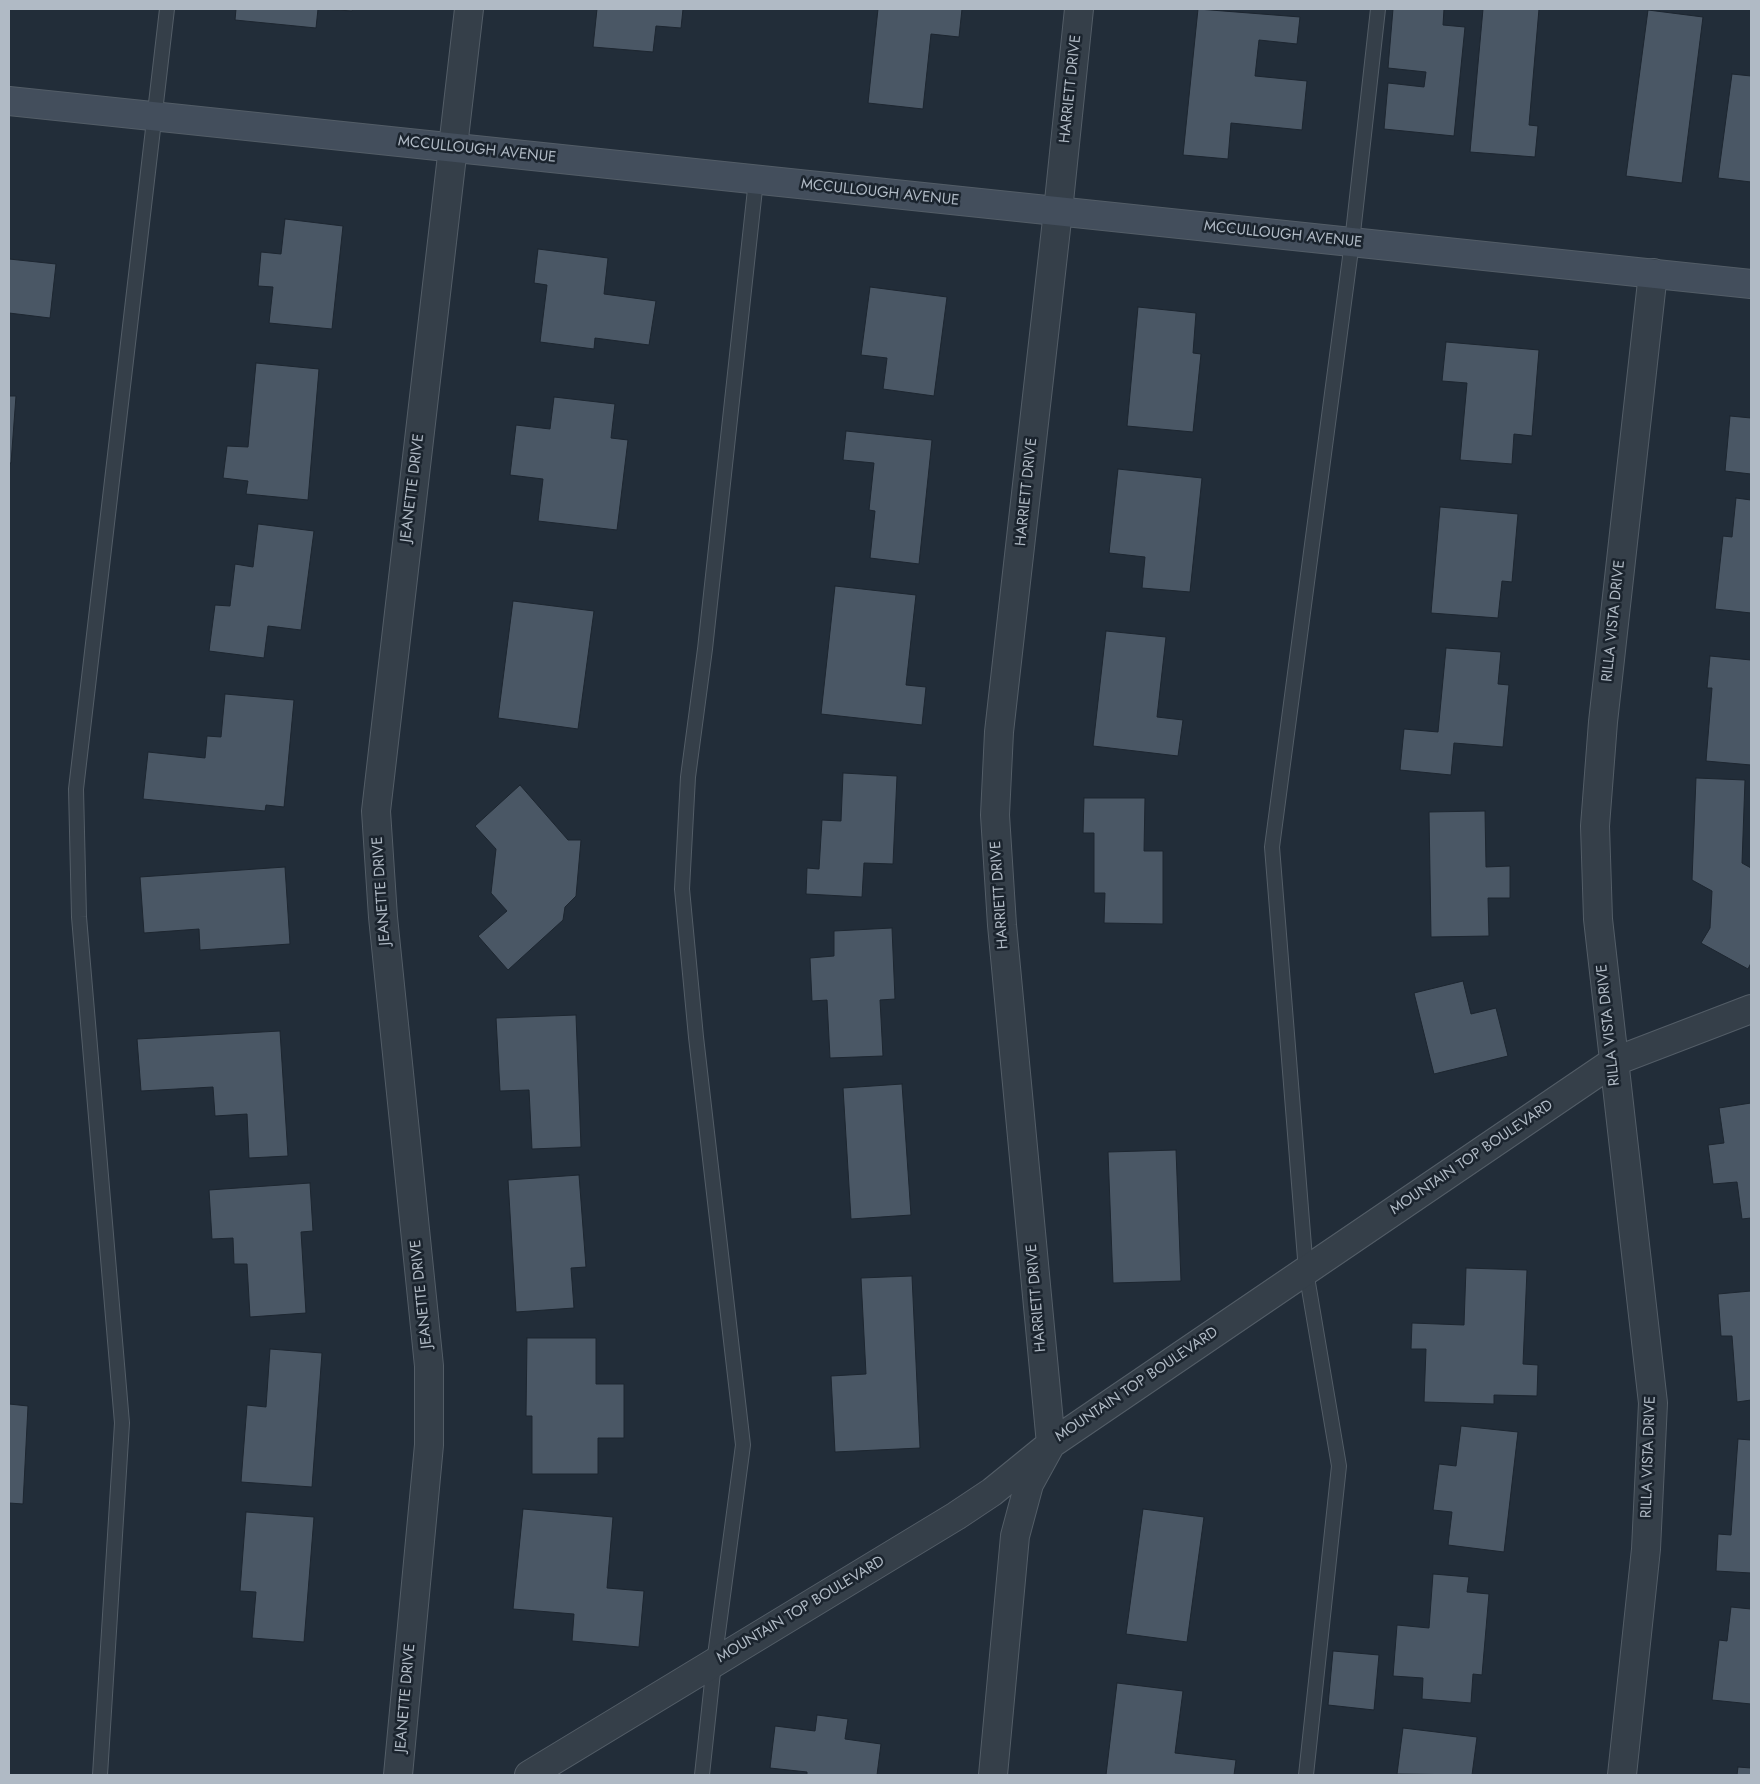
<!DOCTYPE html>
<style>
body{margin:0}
#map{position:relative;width:1760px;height:1784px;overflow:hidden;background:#222d39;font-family:Jost,sans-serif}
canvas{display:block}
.frame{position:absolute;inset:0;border:10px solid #b0bac5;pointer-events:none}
</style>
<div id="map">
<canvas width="1760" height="1784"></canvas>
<div class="frame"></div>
</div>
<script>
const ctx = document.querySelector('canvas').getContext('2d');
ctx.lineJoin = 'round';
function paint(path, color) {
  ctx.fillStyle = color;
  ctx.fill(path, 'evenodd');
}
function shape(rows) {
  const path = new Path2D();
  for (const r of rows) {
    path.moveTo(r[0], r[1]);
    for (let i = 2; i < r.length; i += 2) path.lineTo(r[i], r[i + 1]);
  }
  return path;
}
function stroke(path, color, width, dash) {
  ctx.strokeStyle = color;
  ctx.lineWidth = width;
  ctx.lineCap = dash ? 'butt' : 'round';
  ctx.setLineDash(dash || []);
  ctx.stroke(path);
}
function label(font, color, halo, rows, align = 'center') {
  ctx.font = font + ' Jost,sans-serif';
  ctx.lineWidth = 5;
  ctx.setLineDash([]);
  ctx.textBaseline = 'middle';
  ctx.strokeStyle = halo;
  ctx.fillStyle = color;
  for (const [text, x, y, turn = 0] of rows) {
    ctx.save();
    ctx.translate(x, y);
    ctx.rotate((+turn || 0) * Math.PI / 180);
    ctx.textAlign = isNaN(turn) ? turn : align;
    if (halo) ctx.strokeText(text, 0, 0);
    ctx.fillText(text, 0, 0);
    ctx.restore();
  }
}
const building = shape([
 [236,9,318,9,316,28,235,20,236,9],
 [323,9,353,9,352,11,323,9],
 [597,9,683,9,681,28,656,26,653,52,593,47,597,9],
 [878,9,962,9,959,37,931,34,923,109,868,103,878,9],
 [1198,9,1300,17,1297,44,1259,40,1255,76,1307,81,1302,130,1231,123,1228,159,1183,155,1198,9],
 [1393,9,1444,9,1443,25,1465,27,1454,136,1384,129,1388,83,1424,87,1426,72,1388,68,1393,9],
 [1483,9,1539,9,1529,125,1538,126,1535,157,1470,152,1483,9],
 [1648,10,1703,17,1682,183,1626,176,1648,10],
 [1732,74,1751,76,1751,182,1718,178,1732,74],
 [285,219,343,226,332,329,269,323,273,287,258,286,261,252,281,254,285,219],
 [538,249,608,258,604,294,656,301,649,345,595,338,594,349,540,342,547,285,534,283,538,249],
 [9,259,56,264,50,318,9,313,9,259],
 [870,287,947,297,934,396,883,389,887,358,861,355,870,287],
 [1138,307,1196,313,1193,353,1201,354,1193,432,1127,426,1138,307],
 [1446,342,1539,350,1532,436,1514,434,1512,464,1460,460,1467,383,1442,381,1446,342],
 [256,363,319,369,308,500,246,494,248,481,223,478,227,446,248,447,256,363],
 [9,396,16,396,11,463,9,463,9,396],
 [554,397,615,404,611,438,628,440,617,530,538,521,543,479,510,475,516,425,550,429,554,397],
 [1730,416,1751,418,1751,474,1725,471,1730,416],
 [846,431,932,440,919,564,870,558,875,511,869,510,874,463,843,460,846,431],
 [1118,469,1202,478,1190,592,1142,588,1145,557,1109,553,1118,469],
 [1736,498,1751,500,1751,613,1715,609,1723,536,1732,537,1736,498],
 [1440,507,1518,514,1512,582,1502,581,1498,618,1431,613,1440,507],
 [258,524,314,531,301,630,268,626,264,658,209,651,215,605,230,606,235,564,253,567,258,524],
 [835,586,916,595,906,685,926,687,922,725,821,714,835,586],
 [513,601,594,611,578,729,498,718,513,601],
 [1106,631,1166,637,1157,717,1183,720,1178,756,1093,746,1106,631],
 [1446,648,1501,652,1498,684,1509,685,1503,747,1454,743,1451,775,1400,770,1404,729,1438,732,1446,648],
 [1710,656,1751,660,1751,765,1706,761,1712,688,1707,688,1710,656],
 [225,694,294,700,284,807,266,805,265,811,143,799,148,752,205,758,207,736,221,737,225,694],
 [843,773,897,776,893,864,864,863,862,897,806,894,807,868,819,869,822,820,841,821,843,773],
 [1696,778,1745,780,1742,863,1751,868,1751,963,1748,969,1701,943,1710,928,1712,891,1692,880,1696,778],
 [520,785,568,840,581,840,576,896,565,907,563,920,508,970,478,936,507,911,491,893,496,849,475,826,520,785],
 [1084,798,1145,798,1144,851,1163,851,1163,924,1104,923,1105,893,1094,893,1094,833,1083,833,1084,798],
 [1485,811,1486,867,1510,866,1510,898,1488,898,1489,936,1431,937,1429,812,1485,811],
 [285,867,290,944,200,950,199,929,144,933,140,877,285,867],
 [892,928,895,999,880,1000,883,1056,830,1058,827,1000,812,1001,810,958,834,956,834,931,892,928],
 [1463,981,1471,1014,1496,1008,1508,1056,1434,1074,1414,993,1463,981],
 [576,1015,581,1147,532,1149,529,1090,500,1091,496,1018,576,1015],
 [280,1031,288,1156,249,1158,247,1114,215,1116,213,1087,141,1091,137,1039,280,1031],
 [902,1084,911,1215,851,1219,843,1088,902,1084],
 [1751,1103,1751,1218,1742,1219,1737,1182,1713,1184,1708,1145,1724,1143,1719,1108,1751,1103],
 [1176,1150,1181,1281,1113,1283,1108,1152,1176,1150],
 [579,1175,586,1267,571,1268,574,1308,516,1312,508,1180,579,1175],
 [310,1183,313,1231,301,1232,306,1313,250,1317,247,1264,234,1264,233,1238,212,1239,209,1190,310,1183],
 [1466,1268,1527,1270,1523,1364,1538,1365,1537,1396,1494,1395,1494,1404,1424,1402,1426,1349,1411,1349,1412,1323,1464,1325,1466,1268],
 [912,1276,920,1448,835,1452,831,1376,866,1374,861,1278,912,1276],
 [1751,1291,1751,1400,1737,1402,1732,1336,1721,1336,1718,1294,1751,1291],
 [527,1338,596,1338,596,1384,624,1384,624,1438,598,1438,598,1474,532,1474,532,1416,526,1416,527,1338],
 [270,1349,322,1353,312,1487,241,1482,247,1405,266,1407,270,1349],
 [9,1404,28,1406,23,1504,9,1503,9,1404],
 [1461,1426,1518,1432,1504,1552,1448,1545,1452,1512,1433,1510,1439,1464,1456,1466,1461,1426],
 [1738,1439,1751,1440,1751,1573,1716,1571,1718,1534,1731,1535,1738,1439],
 [523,1509,613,1517,607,1588,644,1591,639,1647,572,1641,574,1614,513,1609,523,1509],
 [1143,1509,1204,1517,1187,1642,1126,1634,1143,1509],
 [246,1512,314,1517,304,1642,252,1638,256,1592,240,1591,246,1512],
 [1433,1574,1469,1577,1467,1592,1489,1594,1482,1675,1473,1674,1471,1703,1422,1699,1423,1678,1393,1676,1397,1625,1429,1628,1433,1574],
 [1731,1607,1751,1609,1751,1704,1712,1700,1719,1640,1727,1641,1731,1607],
 [1333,1651,1379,1655,1374,1710,1328,1705,1333,1651],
 [1117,1683,1183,1691,1175,1753,1236,1760,1234,1775,1106,1775,1117,1683],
 [817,1715,848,1719,845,1739,881,1744,877,1775,807,1775,807,1772,770,1768,775,1726,815,1731,817,1715],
 [1403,1728,1477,1737,1472,1775,1397,1774,1403,1728],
 [1738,1767,1751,1768,1751,1775,1737,1775,1738,1767]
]);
paint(building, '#4a5765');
stroke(building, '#1d2630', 1);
const service = shape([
 [100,1775,122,1423,79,917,76,789,167,9],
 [702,1775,714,1663,743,1445,696,1037,682,889,688,777,705,649,756,180],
 [1306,1775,1339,1466,1306,1271,1272,847,1352,242,1378,9]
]);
const minor = shape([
 [398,1775,429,1445,429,1366,383,917,376,811,469,9],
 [529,1775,956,1516,992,1492,1051,1444,1613,1062,1751,1009],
 [993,1775,1015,1536,1029,1484,1051,1444,1002,925,995,815,999,732,1058,211,1079,9],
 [1622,1775,1646,1549,1653,1403,1598,919,1595,826,1603,722,1653,273]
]);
const secondary = shape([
 [9,101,1751,284]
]);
stroke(service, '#535d67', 16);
stroke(minor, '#535d67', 30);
stroke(secondary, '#535d67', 30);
stroke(service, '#353f49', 14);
stroke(minor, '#353f49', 28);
stroke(secondary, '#434e5c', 28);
label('15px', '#b0bac5', '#1b242e', [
 ["HARRIETT DRIVE",1071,89,-84],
 ["MCCULLOUGH AVENUE",477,150,6],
 ["MCCULLOUGH AVENUE",880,193,6],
 ["MCCULLOUGH AVENUE",1283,235,6],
 ["JEANETTE DRIVE",413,488,-83],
 ["HARRIETT DRIVE",1027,492,-84],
 ["RILLA VISTA DRIVE",1614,621,-84],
 ["JEANETTE DRIVE",382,891,-94],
 ["HARRIETT DRIVE",1000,895,-94],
 ["RILLA VISTA DRIVE",1609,1025,-96],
 ["MOUNTAIN TOP BOULEVARD",1472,1158,-34],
 ["JEANETTE DRIVE",422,1294,-96],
 ["HARRIETT DRIVE",1037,1298,-95],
 ["MOUNTAIN TOP BOULEVARD",1137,1385,-34],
 ["RILLA VISTA DRIVE",1649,1457,-88],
 ["MOUNTAIN TOP BOULEVARD",801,1610,-31],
 ["JEANETTE DRIVE",406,1698,-85]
]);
</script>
